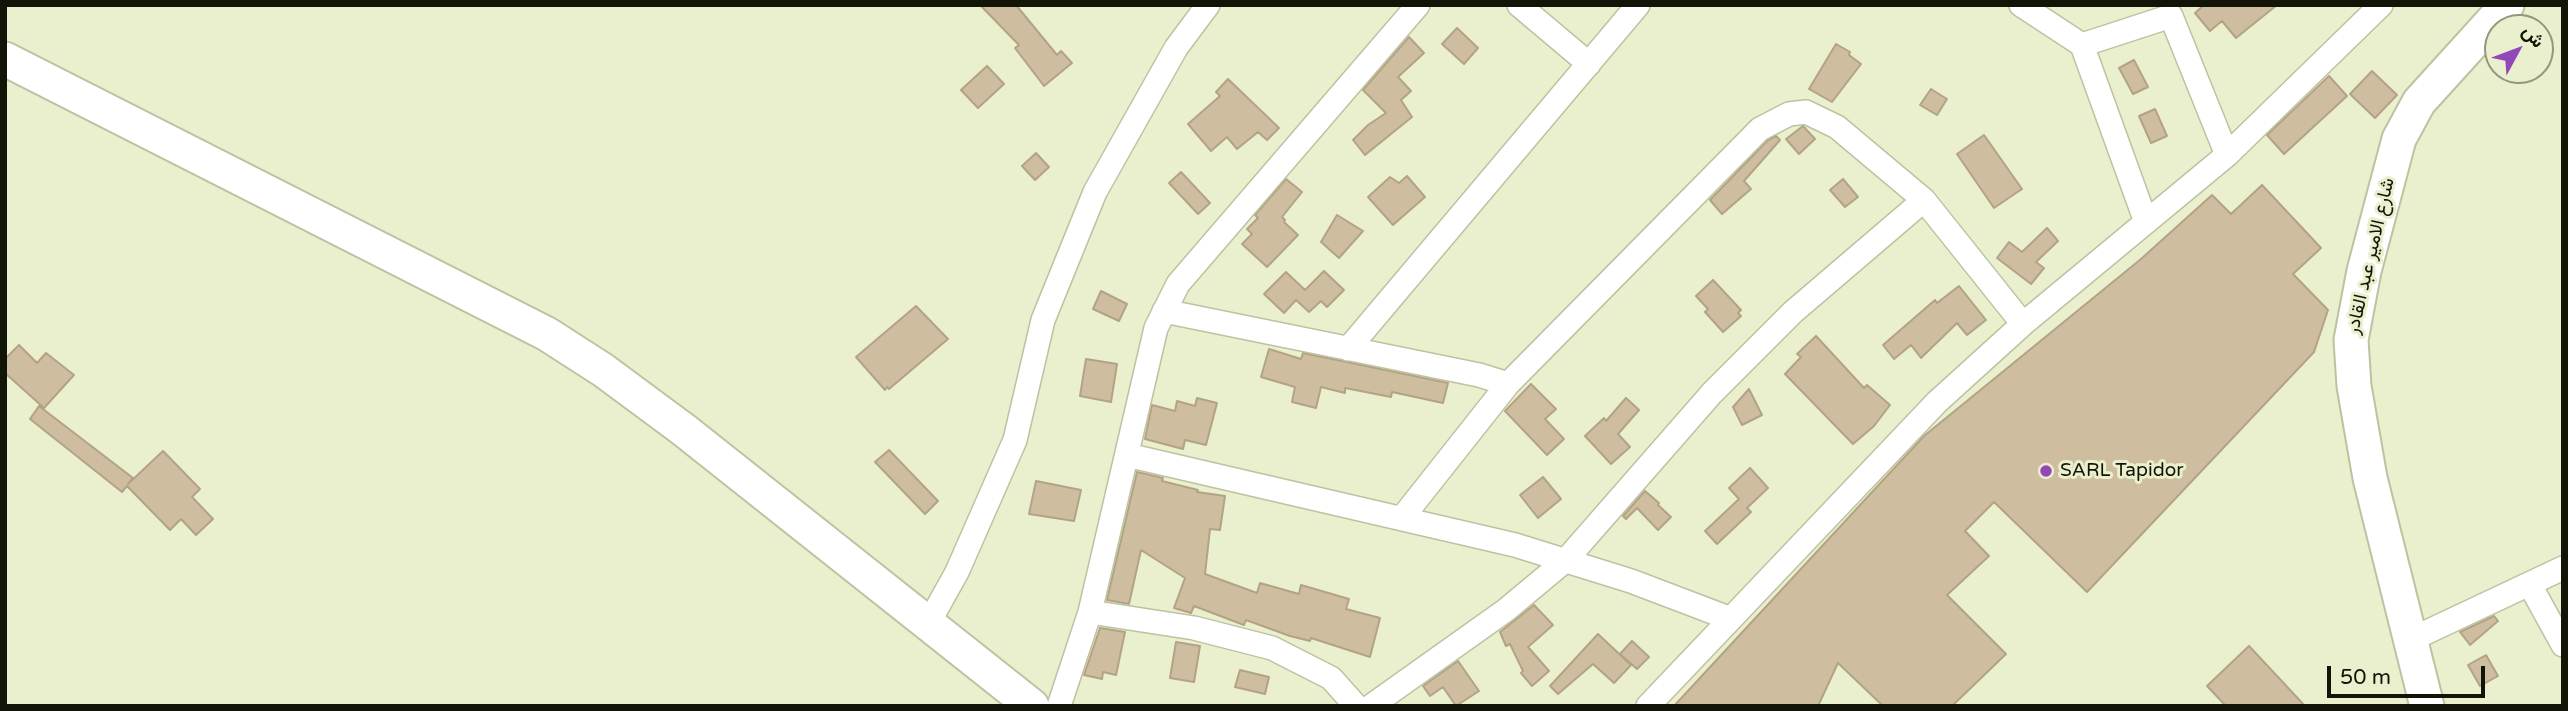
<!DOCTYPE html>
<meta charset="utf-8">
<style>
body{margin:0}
#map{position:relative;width:2568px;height:711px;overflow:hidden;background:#eaefcd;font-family:"Varela Round",Vazirmatn,sans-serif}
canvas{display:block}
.frame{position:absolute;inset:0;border:7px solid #131408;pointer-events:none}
.north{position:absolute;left:2484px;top:14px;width:70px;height:70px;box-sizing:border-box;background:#eaefcd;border:2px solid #94977e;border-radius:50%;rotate:49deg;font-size:19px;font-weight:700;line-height:28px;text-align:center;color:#131408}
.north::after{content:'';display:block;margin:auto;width:24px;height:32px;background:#9348b9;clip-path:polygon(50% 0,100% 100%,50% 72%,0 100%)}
.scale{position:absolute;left:2327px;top:666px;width:158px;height:32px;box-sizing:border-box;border:4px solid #131408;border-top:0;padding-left:9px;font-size:21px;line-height:24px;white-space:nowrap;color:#131408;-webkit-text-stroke:5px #eaefcd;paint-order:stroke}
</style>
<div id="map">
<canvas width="2568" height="711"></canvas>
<div class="frame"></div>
<div class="north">ش</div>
<div class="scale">50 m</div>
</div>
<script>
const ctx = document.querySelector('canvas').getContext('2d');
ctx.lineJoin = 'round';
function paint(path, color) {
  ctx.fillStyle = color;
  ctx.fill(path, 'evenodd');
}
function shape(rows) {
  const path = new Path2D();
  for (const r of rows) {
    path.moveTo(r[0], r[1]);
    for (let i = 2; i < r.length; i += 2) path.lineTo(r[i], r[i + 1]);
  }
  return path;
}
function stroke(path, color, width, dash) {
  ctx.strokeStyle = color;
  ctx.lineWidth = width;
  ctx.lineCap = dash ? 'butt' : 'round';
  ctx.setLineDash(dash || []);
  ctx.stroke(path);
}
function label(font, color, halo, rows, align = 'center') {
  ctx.font = font + ' "Varela Round",Vazirmatn,sans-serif';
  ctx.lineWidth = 6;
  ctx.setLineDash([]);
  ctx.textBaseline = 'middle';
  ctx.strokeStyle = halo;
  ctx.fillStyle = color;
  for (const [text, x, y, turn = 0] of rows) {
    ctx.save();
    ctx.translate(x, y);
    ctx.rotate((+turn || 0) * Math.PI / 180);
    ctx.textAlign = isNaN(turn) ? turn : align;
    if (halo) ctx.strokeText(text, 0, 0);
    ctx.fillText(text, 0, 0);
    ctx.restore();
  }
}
const building = shape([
 [980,5,1016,5,1057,55,1061,51,1072,63,1044,86,1015,48,1019,45,980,5],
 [2204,5,2277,5,2236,38,2222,21,2210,31,2195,13,2204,5],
 [1457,28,1478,48,1464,64,1442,44,1457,28],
 [1409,37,1424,53,1398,77,1411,91,1401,100,1412,117,1365,155,1353,140,1368,125,1386,113,1363,90,1409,37],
 [1836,44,1850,52,1849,55,1861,64,1832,102,1809,89,1836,44],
 [2134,60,2148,87,2133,94,2119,68,2134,60],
 [987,66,1004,84,978,108,961,90,987,66],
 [2372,71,2397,95,2375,118,2350,94,2372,71],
 [2329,76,2347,96,2284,154,2267,135,2329,76],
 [1228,79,1279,128,1267,140,1258,132,1237,149,1227,137,1211,151,1188,124,1220,96,1216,92,1228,79],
 [1931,89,1947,99,1937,115,1920,105,1931,89],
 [2155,109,2167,136,2151,143,2139,116,2155,109],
 [1803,126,1815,139,1799,154,1786,139,1803,126],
 [1984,135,2022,189,1994,208,1957,154,1984,135],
 [1776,136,1780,140,1744,181,1751,189,1722,214,1710,200,1768,140,1776,136],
 [1036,153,1049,167,1035,180,1022,166,1036,153],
 [1181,172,1210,203,1198,214,1169,183,1181,172],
 [1407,176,1425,197,1393,225,1368,197,1390,177,1399,183,1407,176],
 [1286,179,1302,192,1282,217,1285,220,1284,222,1298,235,1267,267,1242,244,1252,234,1247,229,1258,218,1255,215,1286,179],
 [1843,179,1858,197,1845,207,1830,190,1843,179],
 [2262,185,2321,248,2293,274,2328,310,2314,352,2087,592,1994,502,1965,531,1989,556,1947,595,2006,654,1952,706,1883,706,1838,663,1818,706,1674,706,1924,436,2141,259,2212,195,2231,214,2262,185],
 [1337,215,1363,231,1339,258,1321,242,1337,215],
 [2047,228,2058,241,2036,262,2044,268,2031,284,1997,258,2009,242,2022,252,2047,228],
 [1324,271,1344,290,1327,307,1321,301,1309,312,1296,300,1284,313,1264,294,1286,272,1305,290,1324,271],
 [1713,280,1741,310,1738,313,1741,316,1723,332,1705,312,1708,309,1696,296,1713,280],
 [1959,286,1986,320,1967,335,1957,323,1921,358,1911,345,1894,359,1883,345,1935,300,1937,303,1959,286],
 [1101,291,1127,304,1119,321,1093,309,1101,291],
 [916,306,948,339,889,389,887,387,885,390,856,357,916,306],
 [1816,336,1864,388,1867,385,1890,405,1874,426,1853,444,1785,374,1801,357,1797,354,1816,336],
 [19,345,37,363,46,353,74,375,44,408,5,373,5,359,19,345],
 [1269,349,1301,359,1303,353,1448,383,1443,403,1392,392,1391,397,1345,388,1345,393,1321,387,1316,408,1292,402,1295,387,1261,377,1269,349],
 [1086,359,1117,364,1111,402,1080,396,1086,359],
 [1531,384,1556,409,1545,419,1564,439,1547,455,1505,411,1531,384],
 [1749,389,1762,415,1742,425,1733,407,1749,389],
 [1197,398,1217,403,1206,445,1185,440,1183,449,1145,439,1152,405,1175,411,1177,401,1195,406,1197,398],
 [1626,398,1639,410,1618,434,1630,447,1611,464,1585,436,1604,418,1606,421,1626,398],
 [39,406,133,478,128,484,163,451,200,489,192,497,213,519,196,535,181,519,170,530,127,486,122,492,30,419,39,406],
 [889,450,938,501,925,514,875,462,889,450],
 [1750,468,1768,488,1747,508,1751,512,1717,544,1705,531,1739,499,1729,488,1750,468],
 [1137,472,1159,477,1163,478,1162,481,1198,490,1197,492,1225,496,1220,530,1210,529,1205,574,1257,593,1260,583,1299,594,1301,585,1349,599,1346,609,1380,618,1370,657,1311,638,1310,641,1290,636,1246,620,1244,625,1194,606,1191,613,1174,608,1185,578,1141,550,1129,604,1107,600,1137,472],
 [1543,477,1561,499,1538,518,1520,495,1543,477],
 [1036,481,1081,490,1074,521,1029,514,1036,481],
 [1645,491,1659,503,1658,505,1671,517,1658,530,1637,508,1626,519,1623,516,1645,491],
 [1534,605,1553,625,1528,647,1549,671,1532,686,1521,673,1523,671,1510,644,1506,646,1500,632,1534,605],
 [2494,616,2498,621,2470,645,2460,632,2494,616],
 [1100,628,1125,632,1116,675,1103,672,1102,679,1084,675,1100,628],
 [1598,634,1631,665,1614,683,1593,664,1558,694,1550,686,1598,634],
 [1632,641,1649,657,1637,669,1620,654,1632,641],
 [1176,642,1200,646,1194,682,1170,678,1176,642],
 [2249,646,2305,706,2226,706,2207,686,2249,646],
 [2486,655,2498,676,2480,686,2468,665,2486,655],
 [1458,661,1479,691,1456,706,1443,687,1430,696,1423,686,1458,661],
 [1240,670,1269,677,1265,694,1235,687,1240,670]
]);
paint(building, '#cebd9f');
stroke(building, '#b3a386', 2);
const street = shape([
 [1519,5,1589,64],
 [2021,5,2082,45,2146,222],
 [2082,45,2171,16,2227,155],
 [1164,311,1479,375,1508,384],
 [1348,349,1638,5],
 [1127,455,1515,545,1631,581,1731,619],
 [1402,518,1508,384,1760,129,1789,114,1806,112,1837,127,1924,200,2023,324],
 [2530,585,2563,645],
 [1090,612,1194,628,1272,648,1331,678,1356,706],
 [928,624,957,572,1015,440,1043,320,1095,192,1176,48,1208,5],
 [2410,640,2563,568],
 [1059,706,1090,612,1156,328,1178,284,1418,5],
 [1371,706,1506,610,1566,560,1712,393,1793,312,1924,200],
 [1648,706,1937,402,2023,324,2227,155,2381,5]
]);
const secondary = shape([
 [5,59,547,334,603,370,684,430,1032,706],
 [2427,706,2370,478,2354,386,2351,340,2364,271,2399,139,2419,102,2507,5]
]);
stroke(street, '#bdc2a1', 26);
stroke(secondary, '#bdc2a1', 37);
stroke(street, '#fff', 23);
stroke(secondary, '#fff', 33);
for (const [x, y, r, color] of [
 [2046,471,7,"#9348b9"]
]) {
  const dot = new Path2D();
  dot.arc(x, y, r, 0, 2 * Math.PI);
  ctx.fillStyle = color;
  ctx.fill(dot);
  stroke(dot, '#eaefcd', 2.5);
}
label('19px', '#131408', '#eaefcd', [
 ["شارع الامير عبد القادر",2371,256,-77]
]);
label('19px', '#131408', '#eaefcd', [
 ["SARL Tapidor",2060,471]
], 'left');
</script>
